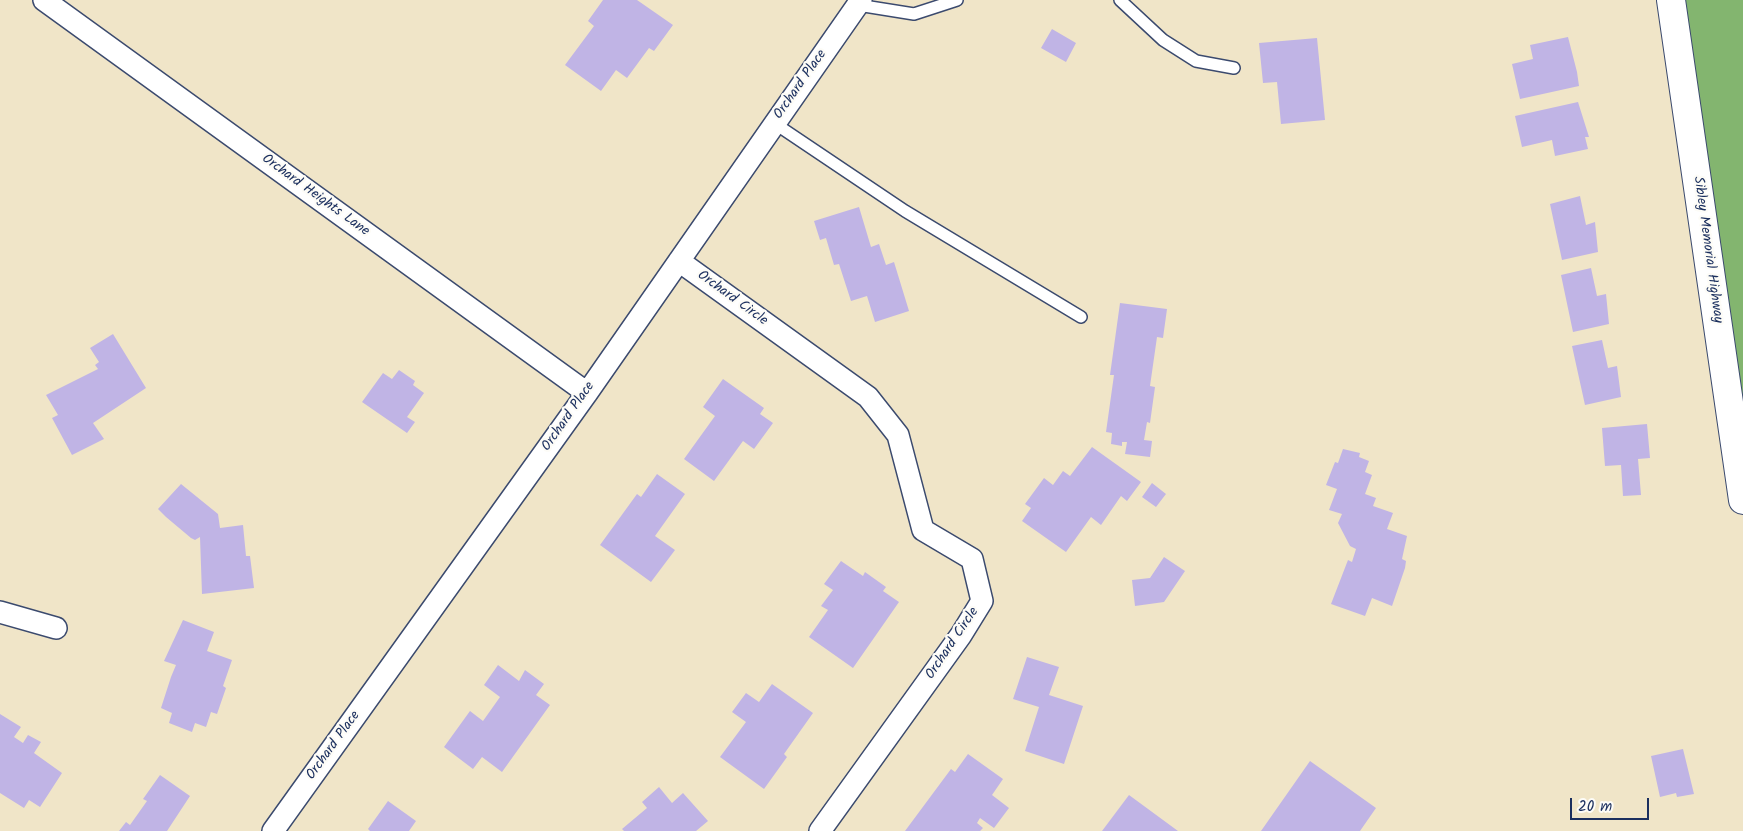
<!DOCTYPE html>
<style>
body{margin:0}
#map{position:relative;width:1743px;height:831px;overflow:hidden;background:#f0e5c8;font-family:Kalam,sans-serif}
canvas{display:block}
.scale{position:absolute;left:1570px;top:798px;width:79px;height:22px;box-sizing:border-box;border:2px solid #1b2f5e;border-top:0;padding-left:6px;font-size:15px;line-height:18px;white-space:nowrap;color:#1b2f5e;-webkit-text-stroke:4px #fdfcf7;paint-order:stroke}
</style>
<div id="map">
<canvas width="1743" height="831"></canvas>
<div class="scale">20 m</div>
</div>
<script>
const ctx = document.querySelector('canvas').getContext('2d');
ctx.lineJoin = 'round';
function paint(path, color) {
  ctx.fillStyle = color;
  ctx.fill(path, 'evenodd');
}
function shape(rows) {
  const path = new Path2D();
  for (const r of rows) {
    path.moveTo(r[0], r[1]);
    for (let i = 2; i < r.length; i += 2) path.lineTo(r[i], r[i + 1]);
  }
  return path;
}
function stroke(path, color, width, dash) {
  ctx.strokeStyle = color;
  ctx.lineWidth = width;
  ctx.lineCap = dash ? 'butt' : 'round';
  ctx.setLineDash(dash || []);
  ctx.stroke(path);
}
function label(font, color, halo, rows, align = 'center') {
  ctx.font = font + ' Kalam,sans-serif';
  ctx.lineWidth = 4.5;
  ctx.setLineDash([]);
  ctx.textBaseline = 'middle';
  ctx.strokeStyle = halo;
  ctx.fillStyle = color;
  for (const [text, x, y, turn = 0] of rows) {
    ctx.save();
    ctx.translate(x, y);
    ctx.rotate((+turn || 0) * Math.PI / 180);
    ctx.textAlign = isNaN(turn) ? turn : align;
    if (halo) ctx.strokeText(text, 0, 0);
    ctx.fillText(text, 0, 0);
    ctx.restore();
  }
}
paint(shape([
 [1676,0,1743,0,1743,444]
]), '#83b56f');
paint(shape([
 [603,0,637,0,673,25,654,51,649,48,627,78,616,70,601,91,565,65,594,26,588,21],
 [1052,29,1076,43,1066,62,1041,48],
 [1568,37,1577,72,1579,86,1520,99,1512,64,1533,59,1530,45],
 [1317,38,1325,120,1281,124,1277,82,1263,83,1259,43],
 [1578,102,1589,137,1585,137,1588,149,1555,156,1552,140,1522,147,1515,116],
 [1580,196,1586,225,1595,222,1598,252,1562,260,1550,204],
 [859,207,871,247,879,244,886,265,894,262,909,311,875,322,867,296,851,301,839,264,834,265,826,238,820,240,814,221],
 [1591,268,1597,296,1606,294,1609,324,1573,332,1561,275],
 [1120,303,1167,309,1163,338,1157,337,1150,386,1155,387,1150,423,1147,422,1144,440,1152,441,1150,457,1125,454,1127,442,1122,442,1122,446,1111,444,1112,433,1106,432,1114,375,1110,375],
 [113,334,146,388,93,423,104,439,72,455,52,418,58,415,46,395,98,369,95,365,99,362,90,348],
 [1602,340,1608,368,1617,366,1621,397,1585,405,1572,346],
 [399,370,415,381,413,385,424,393,407,417,415,422,407,433,362,402,383,373,392,379],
 [723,379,764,408,760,414,773,423,754,449,743,441,714,481,684,459,715,416,703,407],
 [1647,424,1650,458,1638,459,1641,495,1623,496,1621,465,1605,466,1602,428],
 [1092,447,1141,482,1127,501,1121,496,1101,525,1091,517,1066,552,1022,521,1031,508,1025,504,1044,478,1053,485,1063,471,1070,476],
 [1343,449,1360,453,1359,457,1369,461,1365,472,1372,475,1365,494,1376,498,1373,506,1393,513,1387,529,1407,536,1402,559,1406,561,1405,568,1392,606,1372,598,1365,616,1331,604,1348,560,1352,562,1356,549,1350,546,1338,523,1342,514,1329,510,1337,489,1326,485,1335,462,1338,463],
 [657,474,685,494,655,536,675,550,651,582,600,545,637,494,641,497],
 [1152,483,1166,494,1156,507,1142,497],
 [181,484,218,514,220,528,243,525,246,556,250,556,254,588,202,594,200,537,195,540,191,538,166,517,158,509],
 [1164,557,1185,571,1164,602,1135,606,1132,580,1150,578],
 [841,561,863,576,865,572,886,587,883,591,899,602,853,668,809,637,828,610,821,606,833,590,824,584],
 [183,620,214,632,207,651,232,660,223,686,226,688,217,714,211,712,206,727,195,723,192,732,169,723,172,713,161,708,171,677,176,665,164,661],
 [1027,657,1059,667,1049,695,1083,706,1064,764,1025,751,1039,707,1013,699],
 [498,665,519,681,525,670,544,684,536,695,550,705,502,772,482,757,473,769,444,747,470,711,483,721,500,697,484,685],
 [772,684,813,713,784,754,787,757,764,789,720,757,746,722,732,712,746,693,759,702],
 [0,714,21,727,14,737,23,743,28,735,41,742,34,753,62,773,40,807,29,800,24,808,0,793],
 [1683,749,1694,794,1677,797,1676,793,1660,797,1651,756],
 [968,754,1003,779,992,795,1009,808,994,828,980,818,977,823,983,828,980,831,905,831,951,769,955,772],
 [1310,761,1376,808,1360,831,1261,831],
 [160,775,190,796,167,831,119,831,126,822,130,825,147,801,143,799],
 [659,787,672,803,683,793,708,821,696,831,624,831,622,829,647,808,642,802],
 [1129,795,1178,831,1102,831],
 [388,801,416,821,409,831,370,831,368,829]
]), '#c0b4e5');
const lane = shape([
 [1120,0,1163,40,1196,61,1234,68],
 [858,5,914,14,957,0],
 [774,123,905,211,1081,317]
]);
const street = shape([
 [44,0,587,393],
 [679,261,868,397,898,435,923,530,972,559,982,601,961,635,820,831],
 [0,612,56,628],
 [273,831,587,393,861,0]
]);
const secondary = shape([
 [1671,0,1743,500]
]);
stroke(lane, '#3b4a6e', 14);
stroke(street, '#3b4a6e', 24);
stroke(secondary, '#3b4a6e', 30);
stroke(lane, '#fff', 11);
stroke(street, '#fff', 21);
stroke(secondary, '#fff', 28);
label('14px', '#1b2f5e', '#fdfcf7', [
 ["Orchard Place",801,85,-55],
 ["Orchard Heights Lane",315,196,36],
 ["Sibley Memorial Highway",1707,250,82],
 ["Orchard Circle",732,299,36],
 ["Orchard Place",569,417,-55],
 ["Orchard Circle",953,644,-56],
 ["Orchard Place",334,746,-54]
]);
</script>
